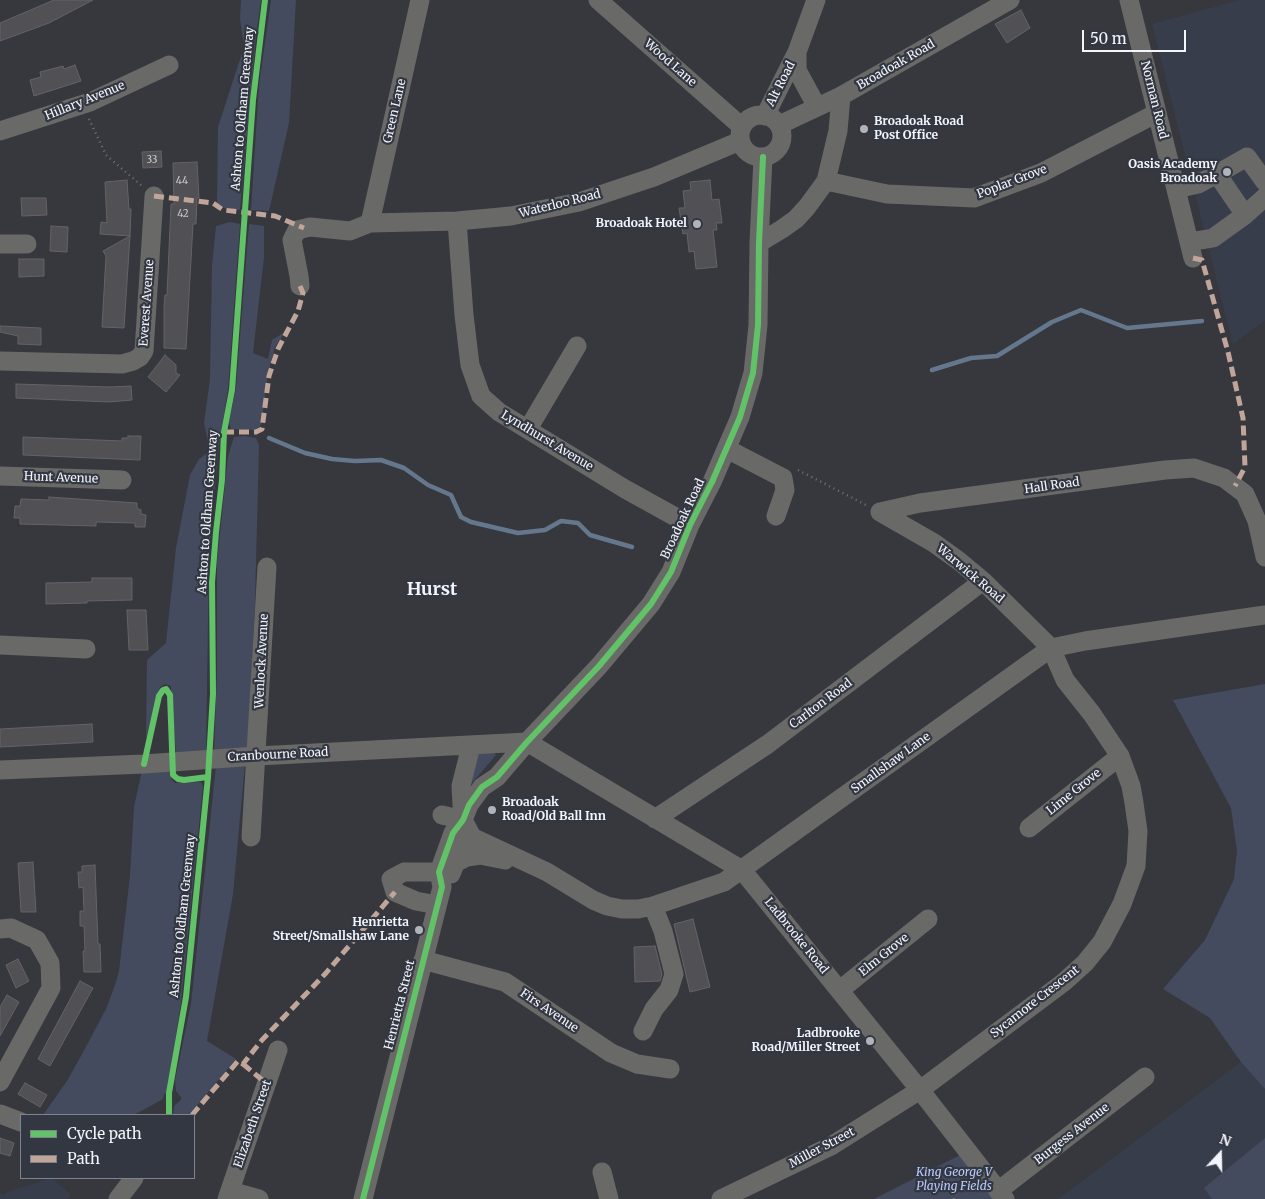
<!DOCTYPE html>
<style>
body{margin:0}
#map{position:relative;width:1265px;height:1199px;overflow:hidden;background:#36383e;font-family:Merriweather,serif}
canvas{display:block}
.legend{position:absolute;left:20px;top:1114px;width:175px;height:65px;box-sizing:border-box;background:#333741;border:1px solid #7f838b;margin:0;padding:6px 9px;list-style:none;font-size:15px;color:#f2f5fb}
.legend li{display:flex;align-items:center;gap:10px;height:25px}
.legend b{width:25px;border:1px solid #7f838b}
.north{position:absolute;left:1195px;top:1129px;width:50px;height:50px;-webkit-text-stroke:4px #333741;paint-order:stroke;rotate:21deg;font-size:14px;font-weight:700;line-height:20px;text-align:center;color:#f2f5fb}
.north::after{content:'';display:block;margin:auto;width:18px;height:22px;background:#f2f5fb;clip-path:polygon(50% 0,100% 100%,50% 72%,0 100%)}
.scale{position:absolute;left:1082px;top:30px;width:104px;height:22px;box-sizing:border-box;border:2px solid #f2f5fb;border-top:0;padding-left:6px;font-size:15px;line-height:18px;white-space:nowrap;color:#f2f5fb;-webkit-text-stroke:4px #333741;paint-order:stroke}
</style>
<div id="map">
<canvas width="1265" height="1199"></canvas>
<ul class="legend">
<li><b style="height:6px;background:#61c268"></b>Cycle path</li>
<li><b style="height:6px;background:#c0a59a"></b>Path</li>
</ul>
<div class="north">N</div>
<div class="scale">50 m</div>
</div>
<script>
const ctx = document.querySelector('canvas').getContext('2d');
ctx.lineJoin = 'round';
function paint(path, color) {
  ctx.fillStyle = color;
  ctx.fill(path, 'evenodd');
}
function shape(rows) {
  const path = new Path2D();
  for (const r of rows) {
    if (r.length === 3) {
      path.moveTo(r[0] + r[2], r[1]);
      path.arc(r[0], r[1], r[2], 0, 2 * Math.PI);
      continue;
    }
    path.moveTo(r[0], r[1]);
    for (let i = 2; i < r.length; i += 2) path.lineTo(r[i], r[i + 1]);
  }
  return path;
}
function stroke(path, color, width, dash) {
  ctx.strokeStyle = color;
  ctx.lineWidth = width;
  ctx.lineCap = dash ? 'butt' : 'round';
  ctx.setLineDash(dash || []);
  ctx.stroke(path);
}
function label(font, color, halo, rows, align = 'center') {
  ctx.font = font + ' Merriweather,serif';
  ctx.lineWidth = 4.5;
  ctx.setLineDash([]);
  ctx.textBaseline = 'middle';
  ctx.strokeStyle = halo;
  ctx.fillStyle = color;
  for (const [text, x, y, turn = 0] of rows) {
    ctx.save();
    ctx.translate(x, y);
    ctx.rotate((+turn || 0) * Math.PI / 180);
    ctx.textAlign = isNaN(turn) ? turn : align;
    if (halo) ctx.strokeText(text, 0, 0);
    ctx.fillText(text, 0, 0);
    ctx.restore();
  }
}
paint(shape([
 [1240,0,1265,0,1265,320,1233,344,1152,24],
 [1241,1062,1265,1089,1265,1199,1058,1199],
 [52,1178,71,1195,67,1199,0,1199,0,1193,3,1195,10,1191]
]), '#383d4c');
paint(shape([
 [241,0,261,0,256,36,240,210,225,208,217,203,218,127,244,47,240,19],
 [271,0,296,0,289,123,269,211,251,210,259,85],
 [230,222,240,224,228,390,219,444,209,555,206,752,176,755,171,686,165,684,160,687,146,738,147,660,166,643,176,548,190,475,199,459,210,451,204,423,210,379,212,266,216,226],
 [249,224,264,226,264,257,253,353,268,359,272,340,285,332,275,347,268,373,261,425,255,430,231,429,229,422,236,388],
 [244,436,256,438,259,445,255,602,248,749,214,752,217,673,217,563,228,456,234,437],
 [1265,684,1265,1089,1241,1062,1210,1018,1163,989,1205,940,1234,879,1237,851,1231,808,1173,700],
 [478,752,493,752,496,755,471,784],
 [245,763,233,894,207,1041,236,1059,189,1115,173,1115,174,1106,181,1100,181,1097,176,1091,175,1080,191,1004,216,766],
 [169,769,171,779,175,783,201,782,203,786,181,1003,167,1092,164,1094,163,1099,134,1115,43,1115,67,1081,81,1056,106,1009,115,985,119,971,130,876,134,807,142,770],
 [1265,1138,1265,1199,1212,1199,1204,1188],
 [960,1155,995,1199,874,1199]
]), '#454b5f');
stroke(shape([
 [932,370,971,358,997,356,1052,322,1081,310,1127,328,1202,321],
 [269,438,305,453,332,459,355,461,381,460,404,468,428,485,451,495,461,517,471,522,518,533,545,530,561,521,578,523,590,535,632,547]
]), '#65778c', 4.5);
const building = shape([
 [54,0,93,0,49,23,0,41,0,23,54,0],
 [1021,10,1030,28,1007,43,995,24,1021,10],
 [75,65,81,81,34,96,30,80,41,77,40,72,63,66,64,69,75,65],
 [161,151,162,167,143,168,142,152,161,151],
 [197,162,199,198,197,198,196,224,193,224,186,349,164,348,164,306,165,295,167,295,171,204,174,204,173,163,197,162],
 [127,180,129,209,131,209,130,236,100,234,101,222,107,223,105,182,127,180],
 [710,180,712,200,719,199,722,223,716,223,717,230,713,230,717,267,696,269,694,251,689,252,687,233,683,234,679,208,685,208,683,191,691,190,690,182,710,180],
 [21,198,46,198,47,215,22,216,21,198],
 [51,226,68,227,67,252,50,251,51,226],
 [130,236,124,328,102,327,106,256,103,251,130,236],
 [19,259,44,259,44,276,19,277,19,259],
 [0,326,41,328,41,345,18,344,18,336,0,332,0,326],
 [165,355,176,365,176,373,180,375,166,392,148,377,165,355],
 [16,384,110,387,131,386,132,400,109,402,16,398,16,384],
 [128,436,141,436,140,460,23,455,23,437,122,441,122,438,128,438,128,436],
 [49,497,137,503,137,508,141,510,141,514,146,515,145,527,135,527,135,523,96,522,96,526,20,524,20,518,14,518,15,506,20,506,21,499,49,500,49,497],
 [92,578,132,578,132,600,87,601,87,603,46,604,46,583,92,582,92,578],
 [127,610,146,610,148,650,129,650,127,610],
 [92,724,93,742,0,747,0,729,92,724],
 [33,862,36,912,21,912,18,863,33,862],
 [95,865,98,944,100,944,101,972,84,972,83,951,85,951,84,926,80,926,80,911,84,911,83,887,79,888,78,872,82,872,82,866,95,865],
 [693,919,710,987,690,992,674,924,693,919],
 [655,946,662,974,660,981,635,982,634,947,655,946],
 [18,959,29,981,16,988,6,965,18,959],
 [80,981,93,988,50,1066,38,1059,80,981],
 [7,995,19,1002,0,1036,0,1007,7,995],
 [25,1083,47,1095,40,1107,18,1094,25,1083],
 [0,1138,14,1143,10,1156,0,1153,0,1138]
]);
paint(building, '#505055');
stroke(building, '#636368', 1);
stroke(shape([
 [89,119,106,155,142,186],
 [798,470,866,505],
 [954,1199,963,1172]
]), '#737373', 2.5, [1, 4]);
stroke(shape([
 [598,0,742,127],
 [1129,0,1193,258],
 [797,52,797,70,817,107],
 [761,136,21],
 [765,116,797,52,816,0],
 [779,125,841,96,1010,0],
 [0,131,90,102,169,65],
 [1217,174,1247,157,1265,182],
 [826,181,887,194,974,198,1041,173,1157,113],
 [1176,189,1198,184,1217,174,1245,215,1213,238,1189,242],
 [1245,215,1265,197],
 [457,221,464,315,470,365,481,396,499,412,625,489,690,525],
 [370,223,420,0],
 [759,243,782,229,796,219,807,207,826,181,838,131,841,96],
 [0,244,27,244],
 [300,286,299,276,292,240,297,230,310,227,350,231,370,223,457,221,511,216,579,202,654,177,740,141],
 [0,361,122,364,133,361,140,357,144,351,154,196],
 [528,429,577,346],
 [727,449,783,478,785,490,776,516],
 [0,476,122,480],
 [880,512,920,503,1165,470,1194,468,1224,478,1245,494,1257,521,1265,557],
 [0,645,86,649],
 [527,742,742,870,920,1090,1005,1199],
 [0,770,144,764,257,756,527,742],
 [442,815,463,820],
 [655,819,768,744,983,581],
 [463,820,472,837,547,872,593,900,607,906,622,909,638,909,653,906,724,882,1051,648,1085,641,1265,615],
 [1029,828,1120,756],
 [251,837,267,567],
 [450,861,455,863,467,857,480,855,505,860],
 [451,874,464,841,461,786,471,746],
 [437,905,416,901,395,892,391,879,404,872,439,872],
 [0,929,11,928,37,940,50,963,51,988,0,1082],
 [423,960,505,982,611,1053,637,1064,670,1069],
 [840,990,928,919],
 [643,1031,654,1009,669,990,674,974,663,931,653,906],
 [0,1114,21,1122],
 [602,1172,609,1199],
 [230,1191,259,1199],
 [998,1191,1145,1077],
 [118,1199,134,1178],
 [227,1199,278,1050],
 [363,1199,442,887,439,872,453,833,463,820,469,805,482,787,497,777,527,742,599,666,651,604,671,572,690,525,712,482,740,417,753,373,758,325,759,243,763,157],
 [721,1199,831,1146,920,1090,1064,982,1085,963,1102,942,1122,904,1136,866,1138,831,1134,803,1131,786,1120,756,1092,714,1065,680,1051,648,983,581,959,561,934,543,880,512]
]), '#696967', 19);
stroke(shape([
 [154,196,213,203,223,210,275,216,304,228],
 [1193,258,1202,260,1228,352,1243,418,1245,467,1235,486],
 [224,432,256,432,262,429,269,376,278,349,298,311,303,293,300,286],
 [243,1064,267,1084],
 [192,1115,238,1061,243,1064,262,1040,326,973,395,892]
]), '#c0a59a', 5, [10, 5]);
stroke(shape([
 [144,764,159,696,163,690,166,689,170,695,173,775,178,779,184,780,208,777],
 [169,1115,169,1093,186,997,208,777,213,694,212,582,216,532,222,480,224,432,232,390,253,100,265,0],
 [363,1199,442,887,439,872,453,833,463,820,469,805,482,787,497,777,527,742,599,666,651,604,671,572,690,525,712,482,740,417,753,373,758,325,759,243,763,157]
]), '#61c268', 6);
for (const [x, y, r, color] of [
 [864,129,5,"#b0b3b9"],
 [1227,172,5,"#b0b3b9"],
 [697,224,5,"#b0b3b9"],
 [492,810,5,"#b0b3b9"],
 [419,930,5,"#b0b3b9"],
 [870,1041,5,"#b0b3b9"]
]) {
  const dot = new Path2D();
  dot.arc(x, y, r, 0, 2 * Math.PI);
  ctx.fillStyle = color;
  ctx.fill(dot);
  stroke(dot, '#333741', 2);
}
label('10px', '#caccd2', null, [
 ["33",152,160],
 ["44",182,181],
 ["42",183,214]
]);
label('12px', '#f2f5fb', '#333741', [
 ["Wood Lane",670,63,41],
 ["Broadoak Road",896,65,-30],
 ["Alt Road",781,84,-63],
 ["Norman Road",1154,100,76],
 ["Hillary Avenue",85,101,-22],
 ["Ashton to Oldham Greenway",243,109,-85],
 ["Green Lane",395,111,-77],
 ["Poplar Grove",1012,182,-21],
 ["Waterloo Road",560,204,-14],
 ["Everest Avenue",147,303,-86],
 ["Lyndhurst Avenue",547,441,31],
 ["Hunt Avenue",61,478,2],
 ["Hall Road",1052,486,-8],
 ["Ashton to Oldham Greenway",208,512,-86],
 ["Broadoak Road",683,519,-65],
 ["Warwick Road",970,574,40],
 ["Wenlock Avenue",262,661,-87],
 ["Carlton Road",821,704,-37],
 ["Cranbourne Road",278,755,-3],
 ["Smallshaw Lane",891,763,-36],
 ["Lime Grove",1074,792,-39],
 ["Ashton to Oldham Greenway",183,916,-84],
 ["Ladbrooke Road",796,936,51],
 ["Elm Grove",884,955,-39],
 ["Sycamore Crescent",1035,1002,-38],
 ["Henrietta Street",400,1005,-76],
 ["Firs Avenue",549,1011,34],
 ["Elizabeth Street",253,1124,-71],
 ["Burgess Avenue",1072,1134,-38],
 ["Miller Street",822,1148,-28]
]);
label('bold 12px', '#f2f5fb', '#333741', [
 ["Broadoak Road",874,122,"left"],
 ["Post Office",874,136,"left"],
 ["Oasis Academy",1217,165],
 ["Broadoak",1217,179],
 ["Broadoak Hotel",687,224],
 ["Broadoak",502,803,"left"],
 ["Road/Old Ball Inn",502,817,"left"],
 ["Henrietta",409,923],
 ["Street/Smallshaw Lane",409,937],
 ["Ladbrooke",860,1034],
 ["Road/Miller Street",860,1048]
], 'right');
label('italic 12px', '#b8cafc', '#333741', [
 ["King George V",954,1173],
 ["Playing Fields",954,1187]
]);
label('bold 18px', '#f2f5fb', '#333741', [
 ["Hurst",432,590]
]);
</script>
